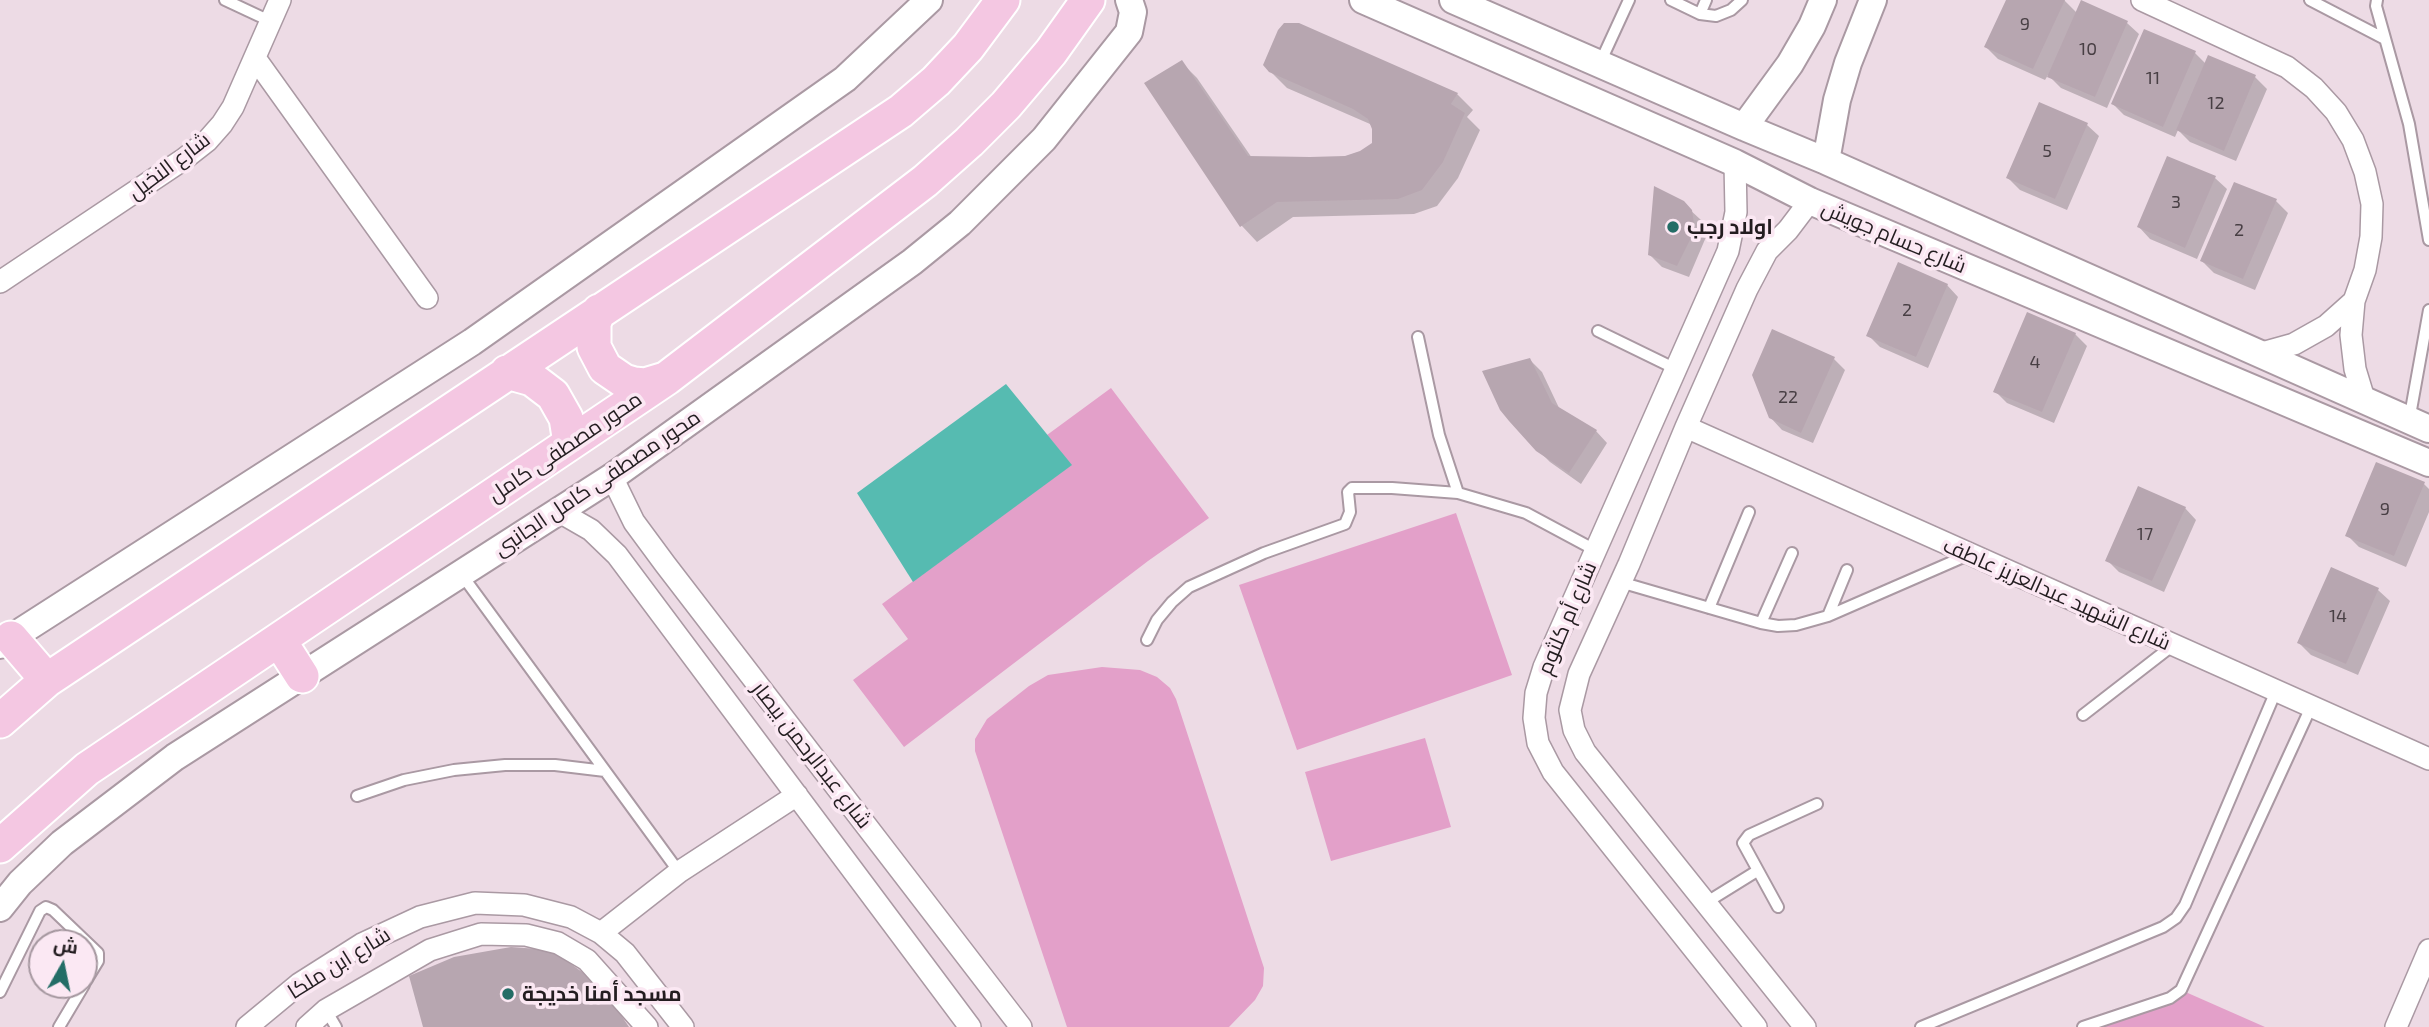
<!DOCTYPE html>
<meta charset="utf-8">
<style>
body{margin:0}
#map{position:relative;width:2429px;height:1027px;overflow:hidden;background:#eddbe5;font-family:"Exo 2",Cairo,sans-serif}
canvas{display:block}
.north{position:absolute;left:28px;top:929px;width:70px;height:70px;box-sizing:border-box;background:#fbe8f3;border:2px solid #a5979f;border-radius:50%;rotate:9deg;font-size:19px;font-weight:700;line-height:28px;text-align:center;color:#231d20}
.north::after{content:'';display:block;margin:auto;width:24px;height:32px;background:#236d66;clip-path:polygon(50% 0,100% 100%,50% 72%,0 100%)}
</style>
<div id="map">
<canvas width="2429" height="1027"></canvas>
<div class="north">ش</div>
</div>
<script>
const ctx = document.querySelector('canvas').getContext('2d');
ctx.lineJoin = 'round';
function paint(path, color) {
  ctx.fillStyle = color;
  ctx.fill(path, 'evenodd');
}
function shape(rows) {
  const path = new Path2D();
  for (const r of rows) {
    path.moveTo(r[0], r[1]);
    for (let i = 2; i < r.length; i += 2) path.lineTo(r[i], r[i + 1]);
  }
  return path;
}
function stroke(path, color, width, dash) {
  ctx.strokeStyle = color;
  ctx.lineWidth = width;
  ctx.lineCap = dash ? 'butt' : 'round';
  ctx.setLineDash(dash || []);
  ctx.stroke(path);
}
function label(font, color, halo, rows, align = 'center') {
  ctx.font = font + ' "Exo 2",Cairo,sans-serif';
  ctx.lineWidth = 7;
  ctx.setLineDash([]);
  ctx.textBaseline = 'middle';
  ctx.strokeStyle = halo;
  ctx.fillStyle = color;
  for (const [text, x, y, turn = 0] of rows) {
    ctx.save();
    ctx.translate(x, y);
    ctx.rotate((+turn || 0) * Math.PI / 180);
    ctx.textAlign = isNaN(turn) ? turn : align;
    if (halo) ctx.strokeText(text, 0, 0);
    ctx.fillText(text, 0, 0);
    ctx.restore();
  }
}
paint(shape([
 [1111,388,1209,518,1148,561,904,747,853,680,908,639,882,604,1071,465,1047,435],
 [1456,513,1512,675,1297,750,1239,585],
 [1102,667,1140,670,1157,677,1170,688,1176,699,1264,968,1263,986,1255,1000,1229,1027,1067,1027,975,751,975,739,987,719,1029,686,1048,675],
 [1425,738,1451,827,1331,861,1305,772],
 [2181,990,2265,1027,2083,1027]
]), '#e3a0c9');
paint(shape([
 [1006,384,1072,465,913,582,857,493]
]), '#56bbb1');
paint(shape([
 [2008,0,2064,0,2077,13,2127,23,2139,34,2107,108,2061,88,2048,75,2045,80,1998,59,1986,47],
 [2195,53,2206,64,2255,77,2267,89,2236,161,2190,142,2178,130,2175,137,2124,115,2113,104],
 [1181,62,1197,78,1252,158,1345,158,1361,152,1373,143,1374,129,1370,124,1287,88,1270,71,1457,94,1473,110,1467,117,1480,130,1458,178,1437,206,1414,214,1293,217,1257,242,1242,226,1147,83],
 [2087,125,2099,136,2067,210,2020,190,2008,178],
 [2215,178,2227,189,2197,259,2150,239,2139,227],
 [2276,201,2288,213,2255,290,2214,273,2202,261],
 [1688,208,1701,220,1706,237,1689,277,1662,267,1650,255],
 [1947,285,1958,297,1928,368,1880,347,1868,335],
 [2075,334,2087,346,2054,423,2007,403,1995,391],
 [1834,359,1845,370,1813,443,1782,430,1770,417],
 [1530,360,1542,372,1560,410,1596,431,1607,443,1581,484,1550,462,1537,449],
 [2424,484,2429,489,2429,512,2406,567,2359,547,2347,535],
 [2185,508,2196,520,2164,592,2119,572,2107,560],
 [2332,569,2378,590,2390,601,2358,675,2311,655,2299,643]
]), '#0003');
paint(shape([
 [2006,0,2065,0,2033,69,1984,47],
 [2081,0,2128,21,2095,97,2047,77],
 [1284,23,1299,23,1458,93,1451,104,1465,113,1443,162,1422,190,1398,199,1277,202,1240,227,1144,83,1182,60,1248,156,1310,157,1345,156,1360,151,1372,143,1372,129,1368,119,1353,109,1269,72,1263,65,1278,30],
 [2144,29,2196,51,2163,127,2111,104],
 [2208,55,2256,75,2224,151,2176,130],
 [2039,102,2088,123,2055,199,2006,178],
 [2167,156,2216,176,2185,248,2137,227],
 [2234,182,2277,199,2243,279,2200,261],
 [1654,186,1684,201,1692,210,1695,230,1677,266,1648,255],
 [1898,262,1948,284,1916,357,1866,336],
 [2027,312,2076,333,2042,412,1993,392],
 [1772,329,1835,357,1801,433,1769,418,1752,375],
 [1530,358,1552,403,1597,430,1569,473,1536,451,1509,421,1500,410,1482,371],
 [2376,462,2425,482,2394,556,2345,536],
 [2138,486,2186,507,2152,581,2105,561],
 [2331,567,2379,588,2346,664,2297,643],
 [511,947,552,950,582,972,619,1012,629,1027,423,1027,409,976,454,957]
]), '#b7a6b0');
const service = shape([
 [225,0,272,22],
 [1671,0,1700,14,1716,16,1731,10,1742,0],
 [2310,0,2385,39],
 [2377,0,2376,6,2409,124,2429,240],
 [1700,14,1706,0],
 [1600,63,1629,0],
 [1598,331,1676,369],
 [1418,337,1439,435,1458,493],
 [2409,421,2429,310],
 [462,575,679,872],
 [1620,582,1761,623,1778,626,1796,625,1828,616,1968,555],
 [1709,608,1749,512],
 [1828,616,1847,570],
 [1761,623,1792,553],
 [1147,640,1157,620,1172,602,1189,587,1264,553,1345,524,1350,512,1348,492,1352,488,1392,488,1458,493,1526,513,1595,550],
 [2083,715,2172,646],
 [357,796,404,780,454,770,505,765,555,765,605,771],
 [1707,902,1757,871],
 [1778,907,1743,843,1749,835,1817,804],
 [0,992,40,911,46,907,53,910,98,953,98,961,84,984],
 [326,1010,336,1027],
 [59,1027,84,985],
 [1921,1027,2163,927,2176,918,2185,905,2276,691],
 [2083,1027,2170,998,2181,990,2311,707]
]);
const minor = shape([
 [2142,0,2287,67,2314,88,2336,112,2353,140,2365,172,2372,204,2371,237,2365,270,2354,301,2351,335,2355,369,2365,402],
 [255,58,427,298],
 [1735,163,1736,212,1728,251,1544,667,1536,693,1534,718,1538,743,1553,772,1756,1027],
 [0,282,184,159,207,141,222,124,233,107,280,0],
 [2258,354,2294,344,2326,326,2354,301],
 [1686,427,2429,759],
 [612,477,634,522,665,564,1021,1027],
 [558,511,591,530,617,555,970,1027],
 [601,933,679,872,797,795],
 [247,1027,299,984,362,944,420,917,475,903,524,905,571,917,601,933,625,953,683,1027],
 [307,1027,326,1010,430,950,481,934,526,935,558,943,587,960,647,1027],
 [1805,1027,1585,752,1574,730,1570,710,1579,674,1629,564,1686,427,1747,289,1767,251,1788,230,1810,201],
 [2396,1027,2429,950]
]);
const tertiary = shape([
 [1363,0,1735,163,1810,201,2429,463],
 [1453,0,1744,127,1826,161,2429,429],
 [1744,127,1790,64,1812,26,1823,0],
 [1826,161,1837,100,1848,63,1873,0],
 [0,645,472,342,845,79,929,0],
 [0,908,20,883,62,843,175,757,612,477,912,262,960,223,1044,139,1129,32,1133,12,1129,0]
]);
const primary = shape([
 [599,311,594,323,594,347,605,368,624,381,634,384,645,385,665,379],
 [507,372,532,379,553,395,566,418,570,443],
 [11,638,47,680],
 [279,640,302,676],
 [0,721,47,680,901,111,936,81,968,47,1003,0],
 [0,846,87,769,667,378,925,181,969,142,1006,105,1051,52,1088,0]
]);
stroke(service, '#aa99a3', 14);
stroke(minor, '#aa99a3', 24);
stroke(tertiary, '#aa99a3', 30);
stroke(primary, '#fff', 37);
stroke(service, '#fff', 10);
stroke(minor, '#fff', 21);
stroke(tertiary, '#fff', 26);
stroke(primary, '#f4c7e2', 33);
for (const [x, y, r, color] of [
 [1673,227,7,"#236d66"],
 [508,994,7,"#236d66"]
]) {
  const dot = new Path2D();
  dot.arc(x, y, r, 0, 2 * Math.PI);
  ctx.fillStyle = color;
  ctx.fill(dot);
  stroke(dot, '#fbe8f3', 2.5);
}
label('18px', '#483f44', null, [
 ["9",2025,24],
 ["10",2088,49],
 ["11",2153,78],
 ["12",2216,103],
 ["5",2047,151],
 ["3",2176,202],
 ["2",2239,230],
 ["2",1907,310],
 ["4",2035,362],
 ["22",1788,397],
 ["9",2385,509],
 ["17",2145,534],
 ["14",2338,616]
]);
label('21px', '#231d20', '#fbe8f3', [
 ["شارع النخيل",169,166,-37],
 ["شارع حسام جويش",1894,237,23],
 ["محور مصطفى كامل",565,447,-34],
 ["محور مصطفى كامل الجانبى",597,483,-34],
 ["شارع الشهيد عبدالعزيز عاطف",2057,594,24],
 ["شارع أم كلثوم",1567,618,-67],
 ["شارع عبدالرحمن بيصار",812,755,52],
 ["شارع ابن ملكا",339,963,-32]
]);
label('bold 21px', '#231d20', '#fbe8f3', [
 ["اولاد رجب",1687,227],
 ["مسجد أمنا خديجة",522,994]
], 'left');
</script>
